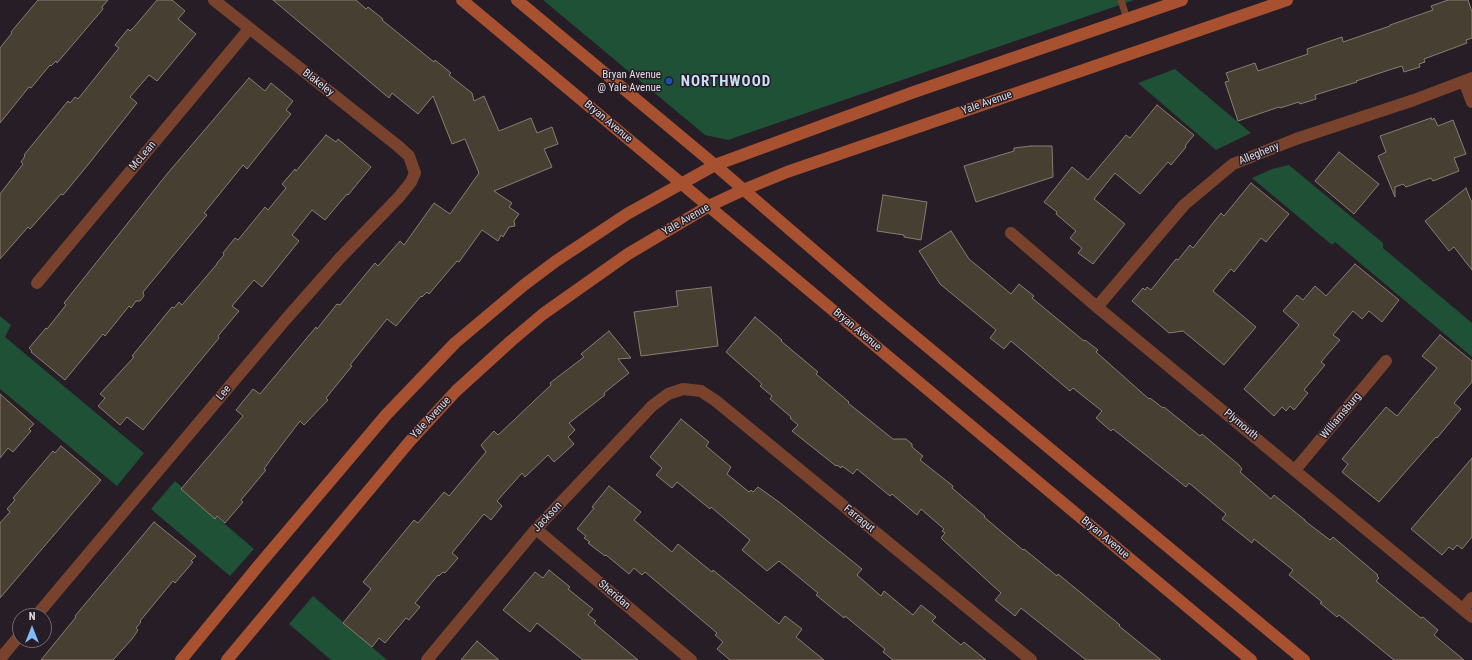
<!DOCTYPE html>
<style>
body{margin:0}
#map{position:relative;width:1472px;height:660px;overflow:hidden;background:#261d27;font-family:"Roboto Condensed",sans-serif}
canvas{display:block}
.north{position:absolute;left:12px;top:608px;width:40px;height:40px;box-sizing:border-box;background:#261d27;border:1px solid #706971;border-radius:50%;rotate:0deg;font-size:11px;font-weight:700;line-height:16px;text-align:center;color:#e0dae1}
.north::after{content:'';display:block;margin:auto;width:14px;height:18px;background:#7ebdf9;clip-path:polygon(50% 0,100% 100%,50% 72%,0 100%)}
</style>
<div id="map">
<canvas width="1472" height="660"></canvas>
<div class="north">N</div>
</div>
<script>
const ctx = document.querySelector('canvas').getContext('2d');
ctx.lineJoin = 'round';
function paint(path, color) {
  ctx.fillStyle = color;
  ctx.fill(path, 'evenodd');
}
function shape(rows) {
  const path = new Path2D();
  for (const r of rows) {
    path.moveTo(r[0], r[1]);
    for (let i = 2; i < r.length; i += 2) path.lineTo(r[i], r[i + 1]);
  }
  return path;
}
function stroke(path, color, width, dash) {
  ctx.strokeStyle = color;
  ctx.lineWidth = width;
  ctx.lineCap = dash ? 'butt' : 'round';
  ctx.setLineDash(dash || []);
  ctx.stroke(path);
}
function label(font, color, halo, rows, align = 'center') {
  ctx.font = font + ' "Roboto Condensed",sans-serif';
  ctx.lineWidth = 3;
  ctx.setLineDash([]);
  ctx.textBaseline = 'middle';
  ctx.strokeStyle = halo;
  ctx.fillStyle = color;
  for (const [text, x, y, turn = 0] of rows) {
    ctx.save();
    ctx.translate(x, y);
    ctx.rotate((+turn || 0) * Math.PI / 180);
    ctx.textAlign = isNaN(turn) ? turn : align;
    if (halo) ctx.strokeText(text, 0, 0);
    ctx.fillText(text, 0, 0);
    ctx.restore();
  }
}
paint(shape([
 [543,0,1134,0,728,140,705,135],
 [1175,69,1251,133,1216,150,1138,83],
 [1289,165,1383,243,1383,248,1472,323,1472,357,1335,242,1332,245,1252,178,1272,169],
 [0,316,11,325,5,337,144,453,117,486,0,389],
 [175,481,254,549,230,576,151,509],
 [313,596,387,660,331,660,289,624]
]), '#1e5135');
const building = shape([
 [38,0,108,0,102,7,103,9,57,63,56,61,51,66,50,65,31,88,29,87,0,123,0,48,12,33,11,32,38,0],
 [157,0,172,0,185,11,178,19,196,34,157,81,149,75,130,97,137,103,87,166,63,195,61,194,30,229,28,227,0,259,0,194,23,164,21,162,25,156,24,155,68,101,70,103,75,97,78,99,119,48,115,45,128,29,130,31,135,26,157,0],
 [273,0,356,0,366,9,368,7,383,19,382,20,434,62,435,60,451,73,449,75,472,93,474,101,484,96,499,131,531,118,537,133,552,127,558,144,544,149,552,167,494,191,512,203,509,207,519,214,514,221,515,226,509,227,503,237,501,235,498,241,482,230,459,262,457,261,429,294,427,292,422,297,421,296,396,326,387,319,350,365,352,366,326,398,328,400,304,425,300,421,271,459,264,469,266,470,241,500,243,502,225,523,217,516,215,519,181,489,243,416,236,410,253,389,260,394,316,327,317,329,337,304,340,305,375,263,378,266,400,241,404,245,434,203,450,214,479,173,465,139,452,144,433,96,418,114,392,93,389,98,273,0],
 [1448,0,1468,0,1472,12,1472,38,1466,40,1467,43,1424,59,1425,62,1419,64,1420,67,1404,72,1402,66,1389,70,1356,81,1357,82,1315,95,1316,99,1300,104,1299,102,1280,108,1279,107,1238,121,1225,82,1229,81,1226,73,1255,63,1258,71,1308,54,1307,49,1342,37,1343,42,1390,26,1390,25,1433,10,1431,6,1448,0],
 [249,78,265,91,271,83,293,101,286,110,291,114,247,169,243,165,209,207,204,213,207,215,143,292,144,296,140,301,136,301,131,308,129,306,105,336,103,334,65,380,31,352,32,351,29,348,46,328,47,329,66,305,64,303,167,174,249,78],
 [1157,105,1194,135,1185,146,1186,147,1171,165,1168,162,1140,194,1115,173,1094,199,1125,224,1093,264,1078,253,1082,248,1070,238,1076,231,1056,214,1057,212,1044,202,1072,167,1088,180,1126,135,1130,138,1157,105],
 [1431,118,1432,120,1434,118,1438,126,1453,120,1466,154,1454,158,1459,171,1433,181,1431,178,1406,187,1403,184,1395,187,1395,197,1378,156,1386,152,1380,136,1431,118],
 [326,135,336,142,338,139,371,167,348,195,347,194,325,220,312,210,292,235,299,241,262,287,254,280,232,306,239,311,218,336,219,338,143,430,127,417,120,425,98,406,105,398,100,394,134,357,132,356,172,307,174,308,179,302,182,305,217,264,217,263,224,255,223,253,235,238,238,240,265,207,268,210,286,188,282,184,295,169,296,171,326,135],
 [1031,146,1052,146,1053,177,976,202,964,166,1014,151,1014,148,1031,146],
 [1339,152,1379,184,1354,214,1315,181,1339,152],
 [1251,183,1289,214,1266,242,1261,238,1234,272,1231,269,1213,291,1256,327,1224,365,1183,331,1169,333,1132,301,1143,288,1145,290,1147,287,1151,290,1176,259,1178,260,1190,245,1193,248,1221,213,1224,216,1251,183],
 [1466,188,1472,203,1472,270,1454,247,1449,251,1425,221,1466,188],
 [883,195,927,202,921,240,904,237,904,235,877,231,883,195],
 [951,231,969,259,986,273,1011,294,1019,284,1034,296,1032,298,1084,341,1085,340,1098,350,1096,352,1149,399,1150,398,1163,408,1164,407,1200,436,1202,434,1208,439,1239,465,1242,469,1240,472,1271,499,1274,495,1305,520,1305,521,1330,540,1333,537,1378,575,1377,576,1379,578,1376,581,1421,618,1423,617,1438,630,1434,635,1464,660,1394,660,1339,615,1337,617,1320,603,1322,602,1289,575,1293,570,1254,539,1252,543,1222,519,1226,514,1189,483,1186,487,1113,429,1111,431,1096,418,1102,411,1073,388,1070,391,1011,341,1004,349,990,338,996,330,940,284,919,251,951,231],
 [1355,264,1399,300,1382,322,1369,311,1362,319,1353,311,1333,335,1340,340,1321,362,1325,365,1304,390,1308,393,1294,410,1290,406,1286,411,1282,407,1274,416,1244,389,1299,325,1283,311,1297,295,1303,300,1315,286,1326,296,1355,264],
 [711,287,718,346,641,356,634,312,678,306,676,291,711,287],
 [755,317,782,340,781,341,818,372,816,374,849,402,848,403,893,439,906,439,912,444,912,447,923,456,920,460,953,486,952,488,985,516,984,517,1023,550,1024,549,1057,576,1058,574,1120,625,1119,626,1161,660,1086,660,1021,608,1015,616,995,600,1001,593,945,542,941,538,945,533,942,531,944,529,921,509,917,515,892,494,890,496,857,469,853,474,842,466,841,468,837,465,836,466,792,431,798,425,790,418,791,417,770,399,772,396,760,386,762,384,726,352,755,317],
 [609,331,631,358,618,359,629,373,604,393,605,395,569,423,575,430,568,437,574,444,554,462,548,455,525,477,522,473,497,501,502,506,491,520,484,514,452,553,458,558,445,573,443,572,439,576,438,575,415,603,420,607,409,620,406,618,385,643,379,638,372,647,343,623,371,589,363,582,414,520,418,523,444,492,449,496,486,452,481,445,494,431,498,435,551,385,550,383,584,357,581,354,609,331],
 [1440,335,1472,361,1472,382,1454,403,1461,409,1437,438,1436,437,1379,502,1342,472,1348,464,1342,459,1386,407,1397,416,1437,368,1422,356,1440,335],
 [0,394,34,424,29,429,31,431,13,452,8,448,0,458,0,394],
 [681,419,709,442,706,446,731,467,727,474,749,492,751,490,753,492,758,487,779,502,862,569,857,575,881,596,884,591,913,615,921,605,936,617,932,621,961,645,964,642,986,660,893,660,883,652,885,649,845,616,844,618,816,595,818,593,779,561,767,571,742,550,750,540,711,507,710,509,677,482,672,488,656,475,662,468,650,457,681,419],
 [61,446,101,480,0,598,0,523,10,512,7,509,15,500,13,498,53,451,55,453,61,446],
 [1472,458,1472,537,1462,549,1457,545,1453,550,1449,547,1442,555,1411,529,1472,458],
 [609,486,641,512,634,520,672,552,678,544,712,572,713,570,779,624,785,616,802,629,796,637,824,660,730,660,717,649,723,642,715,635,717,633,645,572,642,575,634,568,629,574,606,555,605,556,588,543,590,542,584,538,586,536,577,529,594,508,592,507,609,486],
 [154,522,196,556,191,561,193,562,175,583,173,581,140,621,141,622,136,628,138,630,132,639,113,660,41,660,76,617,75,616,154,522],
 [549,570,570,587,568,589,593,609,588,615,596,621,594,623,638,660,583,660,537,623,530,632,503,610,535,572,543,578,549,570],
 [477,641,499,660,461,660,477,641]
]);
paint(building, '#483f33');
stroke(building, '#887e70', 1);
stroke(shape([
 [1121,0,1127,19]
]), '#78422d', 7);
stroke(shape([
 [1464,81,1472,102],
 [1011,233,1097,307,1472,617],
 [37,283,249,29],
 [1097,307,1184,205,1233,164,1296,139,1414,100,1472,78],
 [1295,470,1386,361],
 [536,529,691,660],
 [1463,609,1472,598],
 [36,616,286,319,340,258,399,197,411,182,415,173,409,156,398,146,214,0],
 [0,659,20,635],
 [427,660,536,529,652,406,668,394,683,389,701,391,716,401,1031,660]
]), '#78422d', 12);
stroke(shape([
 [462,0,1251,660],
 [517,0,715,165,876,304,1304,660],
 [181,660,259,565,386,415,455,343,524,285,556,261,627,214,715,165,914,92,1182,0],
 [227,660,410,441,456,391,511,341,543,314,628,254,709,206,743,190,787,172,1287,0]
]), '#a85130', 12);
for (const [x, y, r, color] of [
 [669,81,4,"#1a4fb4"]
]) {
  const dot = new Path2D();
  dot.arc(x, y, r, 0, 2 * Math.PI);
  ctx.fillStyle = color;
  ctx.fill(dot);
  stroke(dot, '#261d27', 1.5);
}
label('11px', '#e0dae1', '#261d27', [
 ["Bryan Avenue",661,75],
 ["@ Yale Avenue",661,88]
], 'right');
label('11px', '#e0dae1', '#261d27', [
 ["Blakeley",318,83,38],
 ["Yale Avenue",987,103,-19],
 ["Bryan Avenue",608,122,40],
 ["Allegheny",1259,154,-22],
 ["McLean",143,156,-50],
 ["Yale Avenue",686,220,-30],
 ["Bryan Avenue",857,330,40],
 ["Lee",224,393,-50],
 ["Williamsburg",1341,416,-50],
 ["Yale Avenue",431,418,-47],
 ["Plymouth",1241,425,40],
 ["Jackson",548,517,-47],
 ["Farragut",859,519,39],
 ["Bryan Avenue",1105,538,40],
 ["Sheridan",614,595,40]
]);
ctx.letterSpacing = '1px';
label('bold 15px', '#c9e0f7', '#261d27', [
 ["NORTHWOOD",726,82]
]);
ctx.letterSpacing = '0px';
</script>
